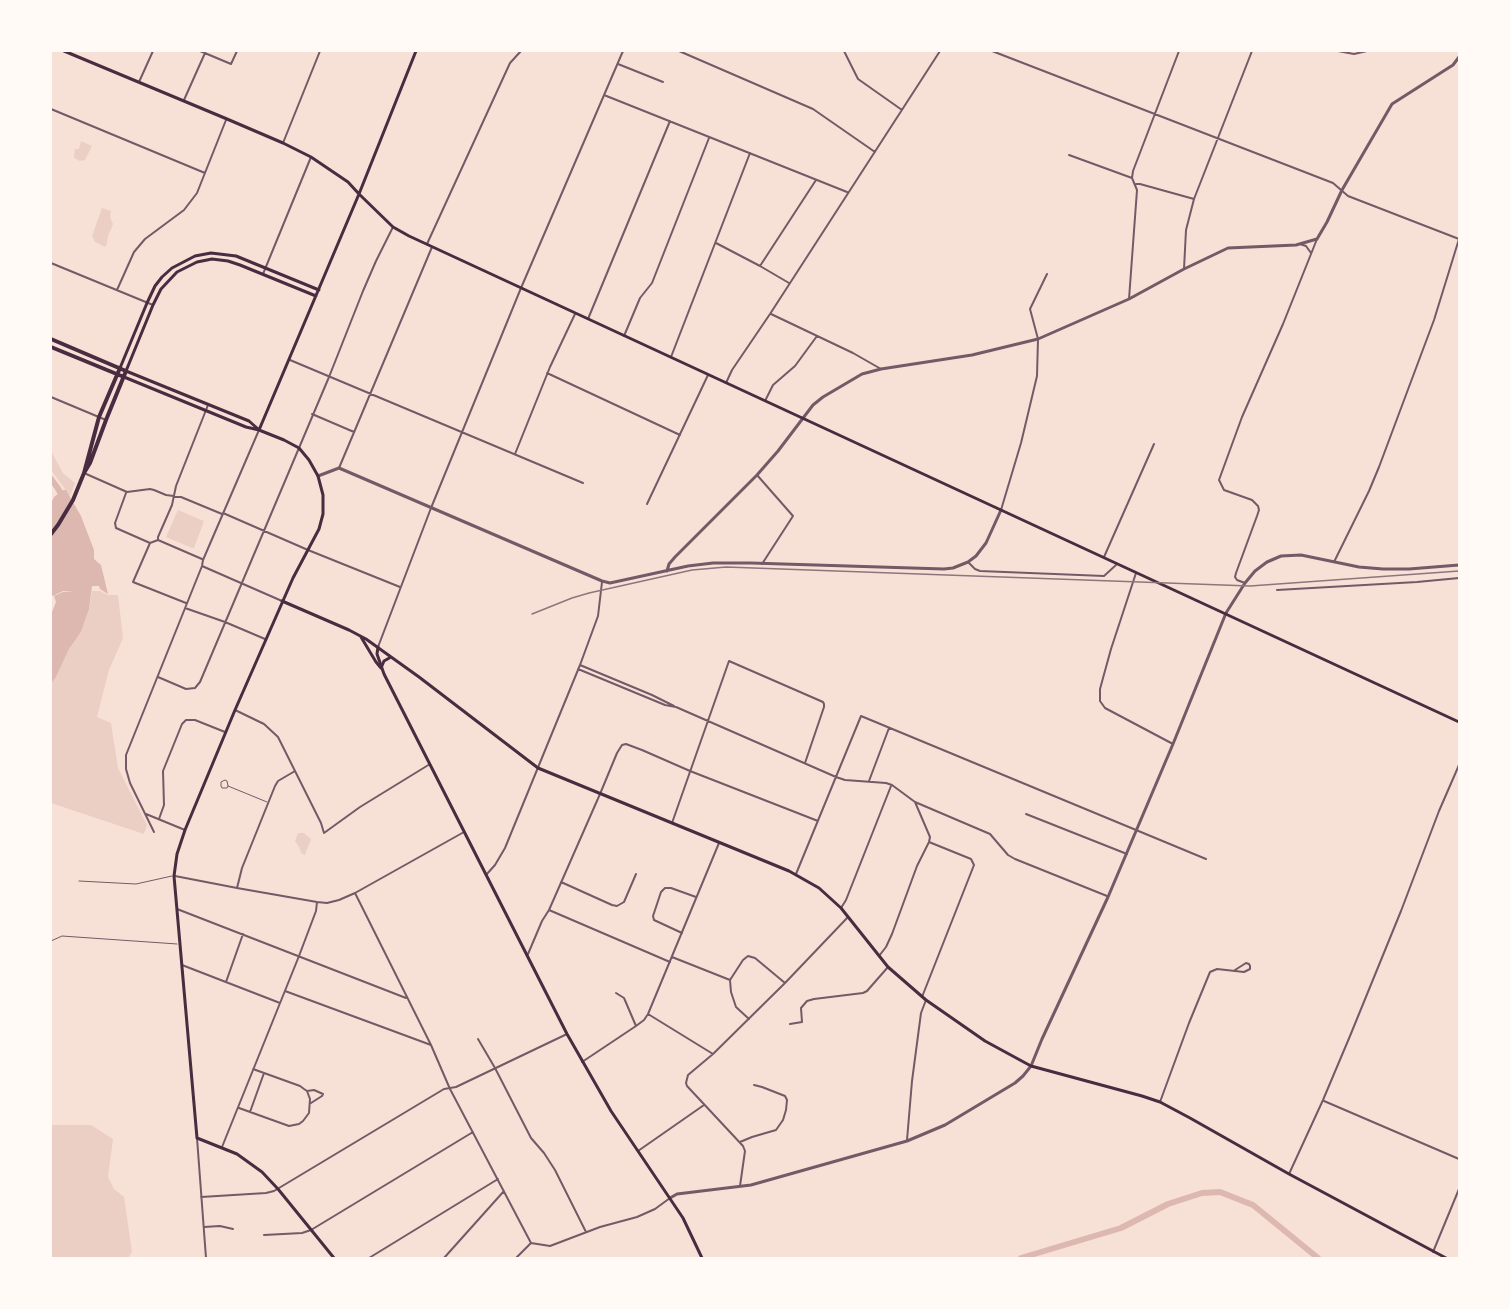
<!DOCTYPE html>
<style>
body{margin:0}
#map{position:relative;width:1510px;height:1309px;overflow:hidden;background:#f7e1d7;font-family:Poppins,sans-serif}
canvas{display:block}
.frame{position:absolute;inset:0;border:52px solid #fffaf5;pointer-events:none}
</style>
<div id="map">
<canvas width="1510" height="1309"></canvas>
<div class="frame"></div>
</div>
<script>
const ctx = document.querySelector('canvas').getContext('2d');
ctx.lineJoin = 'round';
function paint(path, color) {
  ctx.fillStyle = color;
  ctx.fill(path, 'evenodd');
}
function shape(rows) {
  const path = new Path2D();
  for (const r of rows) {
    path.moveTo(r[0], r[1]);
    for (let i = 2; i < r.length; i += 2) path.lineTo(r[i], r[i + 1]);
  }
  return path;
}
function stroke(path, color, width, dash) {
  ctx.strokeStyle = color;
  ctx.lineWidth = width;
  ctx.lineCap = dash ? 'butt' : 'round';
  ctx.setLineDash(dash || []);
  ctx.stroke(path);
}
paint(shape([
 [81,141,92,146,85,160,80,161,74,158,75,149,79,149],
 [102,208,111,211,110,217,113,224,108,236,107,244,105,247,95,242,92,236],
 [51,451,63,473,75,483,70,496,51,470],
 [178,510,204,521,194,548,192,548,166,537],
 [92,591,100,591,108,595,118,595,123,638,109,670,97,717,111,723,118,768,147,825,144,834,51,803,51,684,56,677,69,649,81,632,89,609],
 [298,833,304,833,311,839,305,855,301,853,299,847,295,841],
 [51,1125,91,1125,113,1139,108,1177,114,1189,124,1197,132,1252,128,1258,51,1258]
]), '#ebcfc5');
paint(shape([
 [63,490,66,490,81,516,94,550,94,559,101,565,108,594,100,589,99,586,92,586,89,609,81,632,69,649,56,677,51,684,51,626,52,612,56,602,54,596,63,592,74,592,63,591,53,596,51,594,51,503,54,497]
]), '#dcb8b0');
stroke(shape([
 [51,479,57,487,64,499],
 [1021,1258,1121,1228,1168,1204,1202,1193,1220,1192,1253,1205,1318,1258]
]), '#dcb8b0', 6);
stroke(shape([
 [228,786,227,788,222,788,221,786,221,782,225,780,227,781,228,786,267,802],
 [79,881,136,884,172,876],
 [51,941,62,936,177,944]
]), '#755966', 1);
stroke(shape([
 [200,51,231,64,237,51],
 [679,51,813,109,875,152],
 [844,51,858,79,902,110],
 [992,51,1333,183,1348,196,1459,239],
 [1338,51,1354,54,1367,51],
 [618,64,663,82],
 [139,82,153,51],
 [604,95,847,192],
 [184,100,205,53],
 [51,109,205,173],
 [283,143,320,51],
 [1069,155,1132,178],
 [1136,184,1140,184,1194,199],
 [716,243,760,266,789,283],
 [427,244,510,63,521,51],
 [1300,244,1306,246,1311,253],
 [51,263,153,305],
 [760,266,816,180],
 [1184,269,1186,230,1194,199,1252,51],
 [263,274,311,157],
 [117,290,134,252,145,239,184,210,197,193,226,120],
 [1129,299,1137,190,1132,178,1133,171,1179,51],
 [771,314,853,353,881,369],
 [588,319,670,121],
 [624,336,640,298,652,283,709,138],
 [671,357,750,153],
 [290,360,583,483],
 [547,373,680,435],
 [726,383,732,370,770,314,940,51],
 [51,397,106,420],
 [765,401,773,385,795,366,817,336],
 [312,414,354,432],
 [515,454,550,367,575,314],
 [339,468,432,247],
 [84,473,127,492,150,489,154,490,166,495,181,497,222,514],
 [757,475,793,516,762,564],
 [126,493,115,523,116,528,150,543,158,540],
 [647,504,708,375],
 [1001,510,1021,443,1037,376,1038,339,1030,309,1047,274],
 [223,513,308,550,400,587],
 [158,540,158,537,172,505,176,486,208,405],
 [158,540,202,559],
 [150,543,133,582,186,603],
 [1104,557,1154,444],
 [968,562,975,569,980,571,1104,576,1116,565],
 [1334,562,1369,491,1379,467,1434,320,1459,239],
 [202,566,282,601],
 [1136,573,1111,649,1100,689,1100,701,1105,708,1173,744],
 [1245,583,1237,580,1235,577,1236,573,1257,516,1259,510,1258,506,1252,500,1224,490,1219,480,1242,417,1283,324,1317,239],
 [1277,590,1417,582,1459,578],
 [185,608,225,622,265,639],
 [378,647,431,508,521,288,623,51],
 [580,665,652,695,674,706],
 [578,669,665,705,676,707,836,777,845,780,886,783,892,785,915,802,990,834,1008,855,1015,859,1107,896],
 [158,677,186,689,195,688,200,682,329,377,363,291,376,261,393,227],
 [235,710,264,724,278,737,321,823,324,833,360,807,430,764],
 [869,781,889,728],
 [146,814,185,830],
 [1026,814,1127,854],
 [159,819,164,805,163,771,182,724,186,720,195,720,225,732],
 [672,823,729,661,823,702,824,704,824,707,805,763],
 [154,832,130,783,126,769,126,755,202,566,203,560,259,430],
 [796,874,861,716,1206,859],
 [486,875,495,865,505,848,580,665,598,616,602,582],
 [175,876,237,888,317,902,327,903,339,900,355,893,464,832],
 [561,882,612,905,617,906,624,902,636,874],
 [237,888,242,868,275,786,278,781,295,771],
 [355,893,431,1045,450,1089,531,1243],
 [841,908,846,900,891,786],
 [177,909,406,998],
 [549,910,670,962],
 [682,933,654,920,653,916,661,892,665,888,671,888,696,897],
 [528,954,542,921,549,910,600,794,617,753,622,745,626,744,642,750,690,771,818,821],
 [879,956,886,947,892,934,917,866,929,842,930,837,915,802],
 [672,957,730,980],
 [182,965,280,1003],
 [226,982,243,934],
 [285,991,431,1045],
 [616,993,624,998,636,1026],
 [922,997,974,865,971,859,929,842],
 [648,1014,713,1054],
 [749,1019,736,1007,731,992,730,980,743,960,748,956,755,958,785,983],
 [790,1024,802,1022,801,1008,807,1001,814,999,863,993,867,991,888,967],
 [478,1039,495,1068,531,1138,544,1153,555,1170,586,1232],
 [582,1062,636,1026,644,1020,648,1014,719,843],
 [307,1091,314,1090,323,1094,322,1096,311,1103],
 [1324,1101,1459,1159],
 [1160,1102,1189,1023,1210,972,1217,969,1244,972,1250,969,1250,966,1249,964,1246,963,1235,970],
 [239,1108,289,1126,299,1124,303,1121,309,1113,310,1099,307,1091,304,1089,300,1086,253,1069],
 [250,1112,264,1073],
 [197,1138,206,1258],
 [907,1140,912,1081,921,1013,926,1000],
 [740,1142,752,1137,776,1130,783,1120,786,1110,787,1100,785,1096,762,1087,754,1085],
 [222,1147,299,956,316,911,317,902],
 [638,1151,704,1105],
 [1289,1174,1323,1100,1350,1036,1401,911,1439,811,1459,765],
 [740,1186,745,1151,743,1146,687,1086,686,1083,688,1075,713,1054,785,983,848,917],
 [201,1197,266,1193,274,1191,444,1089,456,1087,567,1034],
 [204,1227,220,1226,233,1229],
 [264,1235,302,1233,311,1230,473,1132],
 [1433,1252,1459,1189],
 [369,1258,498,1179],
 [444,1258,504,1191],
 [516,1258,531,1243,550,1246,600,1227,637,1217,655,1209,670,1198]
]), '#755966', 2);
stroke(shape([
 [318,476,339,468,602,581,610,583,688,566,713,563,751,563,944,569,953,568,968,562,976,556,986,543,1001,510],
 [667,571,669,564,675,557,757,475,778,451,813,405,823,397,862,374,881,369,972,355,1038,339,1129,299,1184,269,1228,248,1296,245,1317,239,1327,222,1342,190,1392,104,1453,65,1459,57],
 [670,1198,677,1194,751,1185,907,1141,945,1125,1015,1083,1023,1076,1031,1066,1042,1039,1108,897,1173,744,1226,613,1245,583,1255,571,1267,562,1281,556,1301,555,1359,567,1383,569,1409,569,1459,565]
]), '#755966', 3);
stroke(shape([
 [378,647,377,654,384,674,567,1034,611,1111,683,1218,702,1258]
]), '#4a2c40', 3);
stroke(shape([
 [64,51,227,119,283,143,311,157,348,182,359,194,393,227,409,236,1459,722],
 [120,368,147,303,155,286,162,277,172,268,195,256,211,253,236,256,319,290],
 [124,377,246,427,259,430,284,440,299,448,309,460,318,476,323,495,323,514,319,529,293,578,235,710,185,830,177,854,174,876,197,1138,237,1154,262,1172,278,1189,334,1258],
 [258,429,249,421,126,371,153,305,161,289,177,272,197,262,212,259,228,261,240,265,316,296],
 [259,430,359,194,416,51],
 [282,601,349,630,366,639,419,677,538,768,789,871,819,888,841,908,888,967,926,1000,985,1041,1031,1066,1142,1096,1160,1102,1190,1118,1289,1174,1446,1258],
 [361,637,376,662,381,668,384,661,391,657]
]), '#4a2c40', 3);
stroke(shape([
 [51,339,126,371,106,420,90,463,84,473],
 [51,347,124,377],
 [51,534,58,525,73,500,84,473,99,417,120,368]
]), '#4a2c40', 4);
stroke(shape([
 [532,614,572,598,589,593,692,570,726,567,1250,586,1459,571]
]), '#8f747c', 1.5);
</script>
